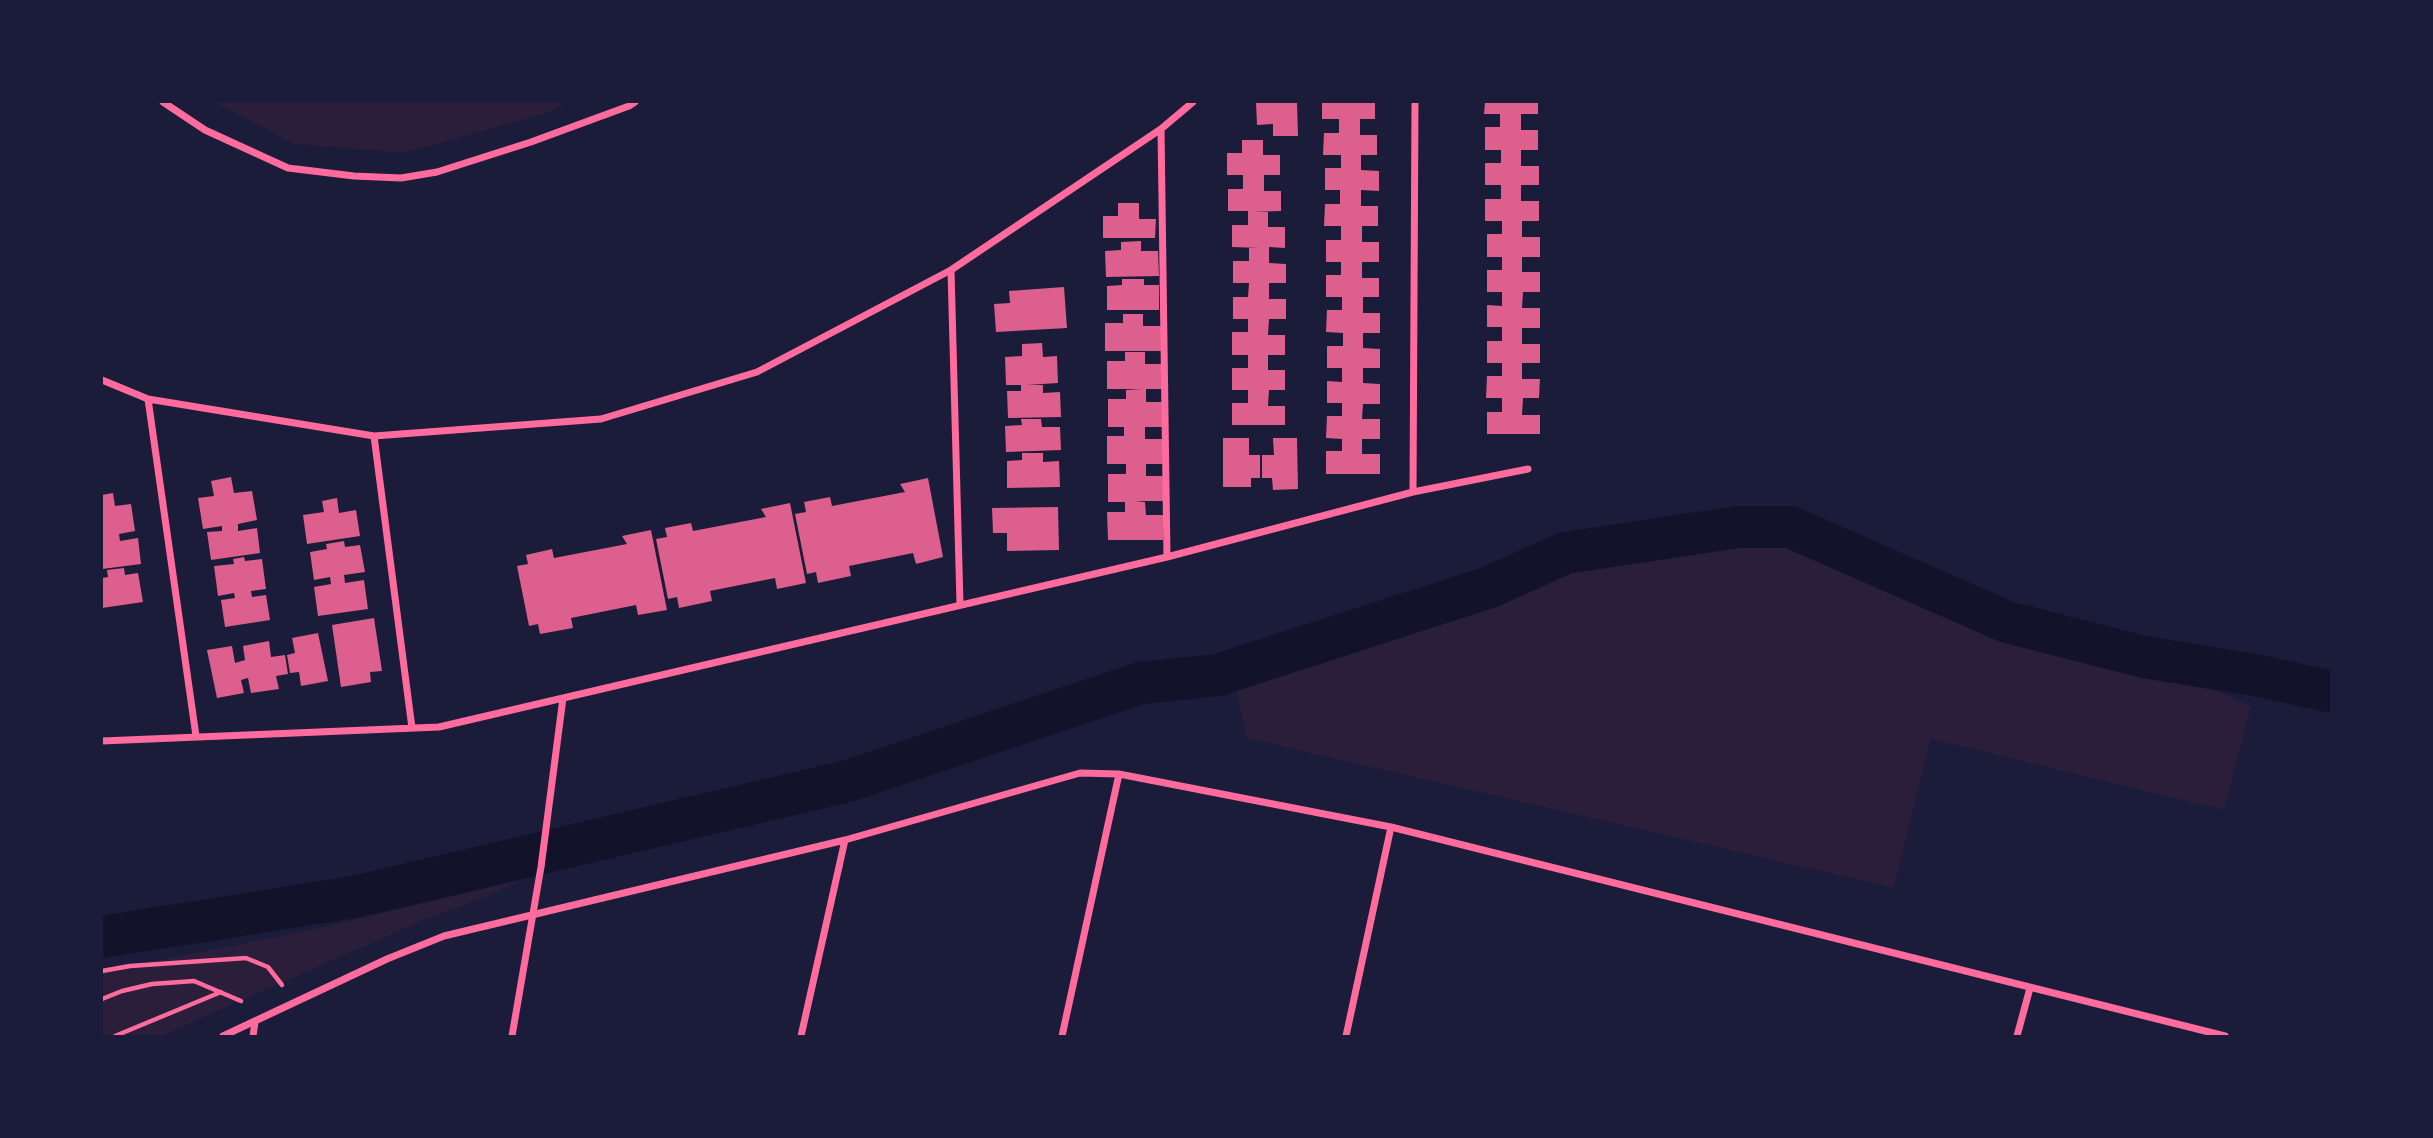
<!DOCTYPE html>
<style>
body{margin:0}
#map{position:relative;width:2433px;height:1138px;overflow:hidden;background:#1b1b3a;font-family:"DejaVu Sans",sans-serif}
canvas{display:block}
.frame{position:absolute;inset:0;border:103px solid #1b1b3a;pointer-events:none}
</style>
<div id="map">
<canvas width="2433" height="1138"></canvas>
<div class="frame"></div>
</div>
<script>
const ctx = document.querySelector('canvas').getContext('2d');
ctx.lineJoin = 'round';
function paint(path, color) {
  ctx.fillStyle = color;
  ctx.fill(path, 'evenodd');
}
function shape(rows) {
  const path = new Path2D();
  for (const r of rows) {
    path.moveTo(r[0], r[1]);
    for (let i = 2; i < r.length; i += 2) path.lineTo(r[i], r[i + 1]);
  }
  return path;
}
function stroke(path, color, width, dash) {
  ctx.strokeStyle = color;
  ctx.lineWidth = width;
  ctx.lineCap = dash ? 'butt' : 'round';
  ctx.setLineDash(dash || []);
  ctx.stroke(path);
}
paint(shape([
 [214,102,567,102,547,113,404,153,295,144],
 [1738,527,1790,527,2007,622,2144,657,2251,706,2224,810,1931,739,1894,888,1246,738,1233,670,1490,587,1565,553],
 [521,880,488,896,426,919,161,1036,102,1036,102,972,315,929]
]), '#2a1e3b');
stroke(shape([
 [102,937,354,897,848,781,1141,683,1218,675,1233,670,1490,587,1565,553,1738,527,1790,527,2007,622,2144,657,2260,676,2332,692]
]), '#12122b', 42);
paint(shape([
 [1256,102,1297,102,1298,136,1273,136,1273,124,1257,125],
 [1322,102,1375,102,1375,119,1360,119,1360,135,1377,135,1377,155,1361,155,1361,170,1379,171,1379,191,1361,190,1361,206,1378,206,1378,226,1362,226,1362,242,1379,242,1379,262,1362,262,1362,278,1379,278,1379,297,1363,297,1363,313,1380,313,1380,333,1363,333,1363,348,1380,349,1380,368,1363,368,1363,383,1380,384,1380,404,1363,404,1362,419,1380,419,1380,439,1362,439,1362,454,1380,454,1380,474,1326,474,1326,451,1342,451,1342,439,1326,438,1327,416,1342,416,1342,403,1327,403,1327,381,1342,382,1342,368,1327,368,1327,346,1343,346,1343,333,1326,332,1327,310,1342,310,1342,297,1326,297,1326,275,1341,275,1341,262,1326,262,1326,240,1341,240,1341,226,1324,226,1325,204,1340,204,1340,190,1325,190,1325,168,1341,168,1341,155,1323,155,1324,133,1339,133,1339,119,1322,119],
 [1485,102,1538,102,1538,114,1521,114,1521,130,1538,130,1538,150,1521,150,1521,166,1539,166,1539,185,1521,185,1521,201,1539,201,1539,221,1522,221,1522,237,1540,237,1540,257,1522,257,1522,272,1540,272,1540,292,1523,292,1522,308,1540,308,1540,328,1522,328,1522,344,1540,344,1540,363,1522,363,1522,379,1540,379,1539,398,1523,398,1522,415,1540,415,1540,434,1487,434,1487,412,1502,412,1502,398,1486,398,1487,376,1502,376,1502,363,1487,363,1487,341,1502,341,1502,327,1487,327,1487,305,1502,306,1502,292,1487,292,1487,270,1502,270,1502,257,1487,257,1487,234,1502,234,1502,221,1485,221,1485,199,1501,199,1501,185,1485,185,1485,163,1501,163,1501,150,1485,150,1485,127,1500,127,1500,114,1484,114],
 [1242,140,1263,140,1263,155,1280,155,1280,175,1264,175,1264,191,1281,191,1281,211,1252,212,1268,212,1268,227,1285,227,1285,248,1269,247,1269,263,1286,264,1286,283,1269,283,1269,299,1286,299,1286,319,1269,319,1268,335,1285,335,1285,355,1268,355,1268,370,1285,370,1285,390,1269,390,1268,406,1285,406,1285,425,1232,425,1232,403,1248,403,1248,390,1232,390,1232,368,1248,368,1248,355,1232,355,1232,332,1248,332,1248,319,1233,319,1233,297,1248,297,1249,283,1233,283,1233,261,1249,261,1249,248,1260,248,1232,247,1232,225,1248,225,1248,211,1228,211,1228,189,1243,189,1243,175,1227,175,1227,153,1242,153],
 [1118,203,1139,203,1139,219,1156,219,1155,238,1103,238,1103,216,1118,216],
 [1141,241,1141,251,1158,251,1159,276,1106,277,1105,251,1121,250,1121,242],
 [1122,279,1144,279,1144,285,1159,285,1159,310,1107,310,1107,286,1122,285],
 [1064,287,1067,328,996,332,994,304,1010,303,1009,291],
 [1123,314,1143,314,1143,326,1161,326,1161,351,1105,351,1105,323,1123,323],
 [1042,343,1043,357,1057,356,1058,383,1027,385,1043,385,1043,393,1060,392,1061,417,1008,418,1007,391,1021,391,1021,385,1006,385,1005,357,1022,356,1022,344],
 [1125,352,1145,352,1145,364,1163,364,1163,389,1146,389,1146,402,1164,402,1164,427,1145,427,1145,439,1162,439,1163,464,1146,464,1146,476,1164,476,1164,501,1135,501,1145,502,1146,515,1163,515,1163,540,1108,540,1107,512,1125,512,1125,502,1108,502,1108,474,1126,474,1126,464,1107,464,1107,436,1124,436,1124,427,1108,427,1108,399,1126,399,1126,390,1142,389,1107,389,1107,361,1125,361],
 [1021,419,1041,419,1042,427,1060,427,1061,450,1006,452,1005,426,1022,425],
 [1223,438,1249,438,1249,455,1260,455,1260,478,1251,478,1251,487,1223,487],
 [1273,438,1297,438,1298,489,1273,490,1272,478,1262,478,1262,455,1274,455],
 [1022,453,1043,453,1043,462,1059,461,1060,487,1007,488,1007,461,1022,460],
 [231,477,234,493,252,491,257,520,238,524,238,531,257,528,260,553,211,560,207,532,222,531,222,526,203,529,198,498,214,496,211,481],
 [928,478,943,557,916,564,913,553,849,566,851,576,818,583,816,572,807,574,795,514,806,512,804,502,830,497,832,506,905,492,900,484],
 [113,493,115,506,131,504,135,531,119,534,120,541,138,538,141,564,102,569,102,495],
 [337,498,339,513,356,510,360,536,307,544,303,515,324,512,322,501],
 [790,503,806,583,777,589,775,578,710,591,712,601,679,608,677,597,668,599,656,539,667,537,665,528,691,523,693,531,766,517,761,509],
 [1058,507,1059,550,1007,551,1007,533,993,533,992,508],
 [651,530,667,610,638,615,636,605,571,618,573,628,540,634,538,624,529,626,517,566,528,564,526,555,552,549,554,558,627,544,622,536],
 [344,541,345,547,360,545,365,572,344,575,345,583,364,580,368,609,318,616,314,587,331,584,330,577,314,580,310,552,327,549,326,544],
 [244,557,245,561,262,559,266,589,251,591,252,597,266,595,270,620,225,627,221,600,235,598,234,593,218,596,214,566,234,564,233,559],
 [124,568,125,575,138,573,143,602,102,608,102,578,108,577,107,570],
 [374,618,382,671,370,672,371,682,341,687,332,625],
 [318,633,328,681,301,686,299,672,290,673,287,655,295,653,292,638],
 [269,641,271,657,285,655,288,674,276,676,279,689,251,693,248,678,241,680,244,693,217,698,207,650,232,646,235,663,245,660,243,646]
]), '#dd5f8e');
stroke(shape([
 [102,971,130,966,246,958,268,967,282,985],
 [102,999,122,991,152,984,194,981,241,1001],
 [115,1036,221,992]
]), '#ff6b9d', 4.5);
stroke(shape([
 [163,102,205,130,288,168,354,176,401,178,437,172,531,142,629,106,635,102],
 [1161,129,1167,557],
 [951,270,960,604],
 [102,380,148,399,374,436,601,419,757,372,951,270,1161,129,1193,102],
 [148,399,196,736],
 [374,436,412,728],
 [1413,492,1415,102],
 [102,741,439,727,1167,557,1413,492,1528,469],
 [223,1036,387,959,444,936,845,840,1080,773,1119,774,1391,827,2225,1036],
 [253,1036,255,1022],
 [512,1036,541,867,563,698],
 [801,1036,845,840],
 [1062,1036,1119,774],
 [1346,1036,1391,827],
 [2017,1036,2030,988]
]), '#ff6b9d', 7);
</script>
